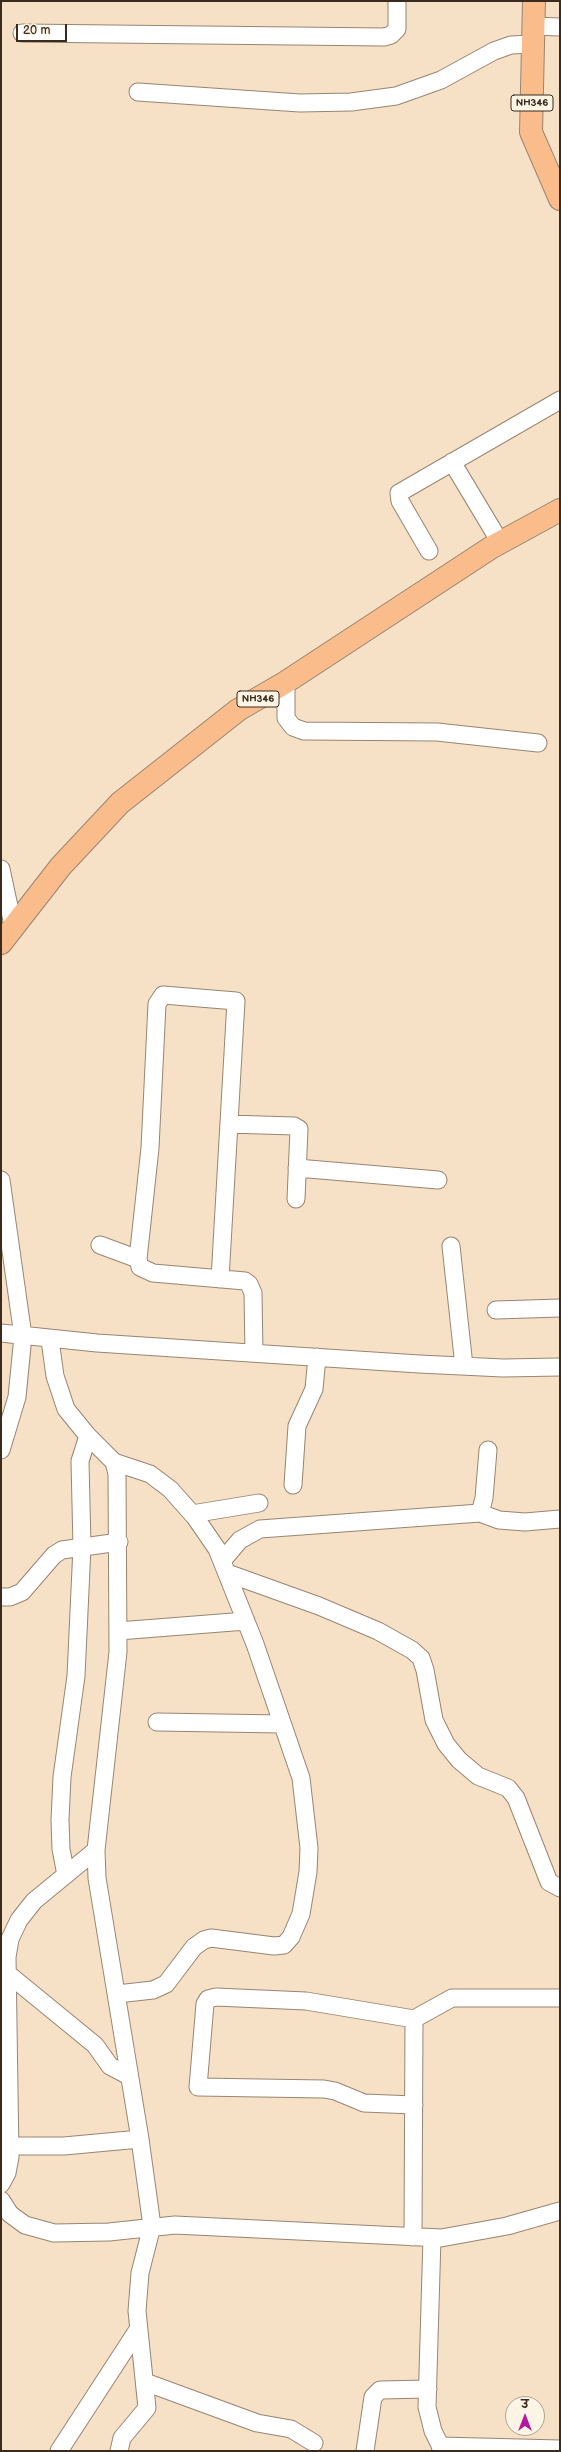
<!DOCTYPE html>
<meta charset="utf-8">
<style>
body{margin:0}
#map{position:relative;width:561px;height:2452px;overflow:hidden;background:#f6e0c6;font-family:"Balsamiq Sans","Playpen Sans Deva",sans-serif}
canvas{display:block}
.frame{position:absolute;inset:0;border:2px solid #3b2a1e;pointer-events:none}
.north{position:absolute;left:505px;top:2396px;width:40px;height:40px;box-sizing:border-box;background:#fcf5e5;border:1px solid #afa495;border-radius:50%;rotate:0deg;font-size:11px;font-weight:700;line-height:16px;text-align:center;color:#3b2a1e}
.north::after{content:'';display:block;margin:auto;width:14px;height:18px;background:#b5179e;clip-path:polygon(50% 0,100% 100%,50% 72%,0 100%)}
.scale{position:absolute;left:16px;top:24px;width:51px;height:18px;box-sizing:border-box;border:2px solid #3b2a1e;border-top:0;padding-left:5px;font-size:12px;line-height:14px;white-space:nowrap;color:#3b2a1e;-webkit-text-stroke:3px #fcf5e5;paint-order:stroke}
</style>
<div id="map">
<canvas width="561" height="2452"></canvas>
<div class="frame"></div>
<div class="north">उ</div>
<div class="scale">20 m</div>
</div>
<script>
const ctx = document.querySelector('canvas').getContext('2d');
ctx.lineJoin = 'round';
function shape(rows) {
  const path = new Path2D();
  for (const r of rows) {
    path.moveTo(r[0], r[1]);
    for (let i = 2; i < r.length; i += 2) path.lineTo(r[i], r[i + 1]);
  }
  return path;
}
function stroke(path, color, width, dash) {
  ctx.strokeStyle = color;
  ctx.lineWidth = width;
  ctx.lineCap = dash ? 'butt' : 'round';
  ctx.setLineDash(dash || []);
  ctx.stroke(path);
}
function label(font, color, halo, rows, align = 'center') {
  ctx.font = font + ' "Balsamiq Sans",sans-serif';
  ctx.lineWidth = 3;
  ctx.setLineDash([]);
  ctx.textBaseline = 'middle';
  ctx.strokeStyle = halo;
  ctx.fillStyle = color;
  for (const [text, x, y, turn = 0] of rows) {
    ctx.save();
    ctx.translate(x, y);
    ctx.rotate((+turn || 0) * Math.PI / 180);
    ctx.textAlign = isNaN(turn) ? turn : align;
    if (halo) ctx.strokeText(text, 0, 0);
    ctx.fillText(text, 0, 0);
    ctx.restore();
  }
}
const minor = shape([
 [533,26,560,27],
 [22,33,384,37,391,35,397,29,397,1],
 [138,92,300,103,351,102,396,96,441,80,494,51,511,45,533,44],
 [452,462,500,542],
 [429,551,400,501,399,493,560,400],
 [286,682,286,718,293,727,304,731,437,732,538,743],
 [1,869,13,925],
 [229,1124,294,1126,299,1129,296,1199],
 [297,1168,438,1180],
 [1,1180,23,1336,17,1397,1,1450],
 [100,1245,138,1259],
 [451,1246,464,1366],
 [220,1279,236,1001,163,995,157,1004,150,1148,138,1259,140,1267,153,1273,245,1281,249,1284,253,1293,254,1353],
 [496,1310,560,1308],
 [1,1333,97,1343,419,1364,503,1368,560,1367],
 [50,1340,55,1376,66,1409,88,1436,114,1462,117,1474,118,1652,96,1850,97,1878,140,2139,152,2226,140,2273,137,2311,147,2408,122,2438,119,2451],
 [114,1462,150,1474,170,1489,195,1517,217,1549,255,1644,301,1778,309,1848,308,1872,301,1914,291,1937,284,1945,274,1946,211,1938,204,1940,194,1947,166,1984,153,1990,117,1994],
 [293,1485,297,1426,314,1389,317,1357],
 [480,1513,484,1498,488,1450],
 [192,1514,259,1503],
 [222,1561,240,1540,260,1529,480,1513,499,1520,525,1522,560,1519],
 [227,1573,319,1606,378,1631,412,1650,421,1658,425,1670,434,1720,446,1744,459,1760,478,1776,508,1788,516,1798,549,1882,560,1888],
 [1,1597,10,1597,22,1592,54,1555,62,1550,119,1542],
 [118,1631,246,1621],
 [157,1722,282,1724],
 [66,1875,61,1849,60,1820,62,1777,76,1676,82,1547,80,1461,88,1436],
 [1,1975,7,1973,95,2045,110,2066,129,2076],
 [414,2105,364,2103,335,2091,324,2089,198,2087,205,2004,208,1999,216,1997,306,2001,414,2019,452,1998,560,1998],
 [10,2146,64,2146,140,2139],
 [1,2184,7,2173,10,2157,7,1957,10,1939,19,1920,34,1901,96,1850],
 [1,2200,10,2214,25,2225,54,2233,109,2232,175,2225,441,2238,507,2226,560,2211],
 [413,2237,414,2019],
 [432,2238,427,2407,433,2431,443,2451],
 [145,2382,257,2423,291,2429,314,2443],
 [440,2446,560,2449],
 [59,2451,137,2331],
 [365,2451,373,2397,380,2390,428,2389]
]);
const highway = shape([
 [534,1,531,132,560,199],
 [1,943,61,866,120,803,238,710,286,682,492,547,560,510]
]);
stroke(minor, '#988572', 19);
stroke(highway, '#988572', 24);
stroke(minor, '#fff', 17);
stroke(highway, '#fabc8b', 22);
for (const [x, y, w] of [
 [532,103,42],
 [258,699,42]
]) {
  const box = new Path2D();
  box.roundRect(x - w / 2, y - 8, w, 16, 3);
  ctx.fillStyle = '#fcf5e5';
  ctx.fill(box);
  stroke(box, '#3b2a1e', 1);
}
label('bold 10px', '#3b2a1e', null, [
 ["NH346",532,103],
 ["NH346",258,699]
]);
</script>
